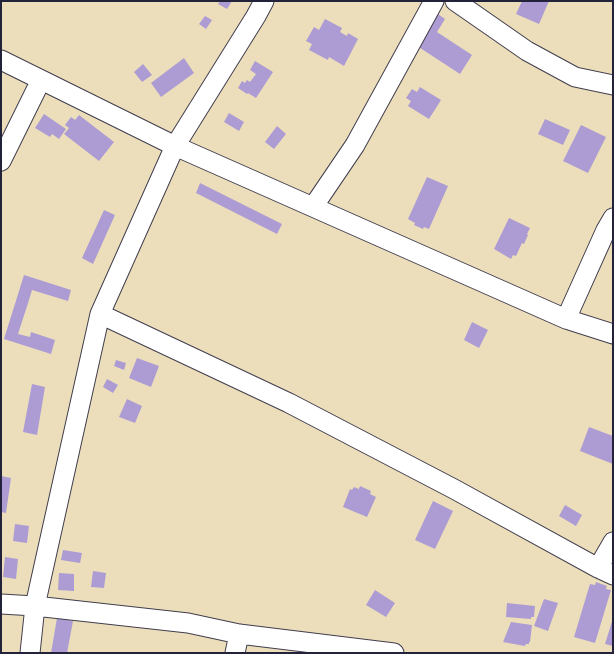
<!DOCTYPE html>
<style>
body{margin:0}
#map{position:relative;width:614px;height:654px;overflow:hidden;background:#eddebb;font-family:"Balsamiq Sans",sans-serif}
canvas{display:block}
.frame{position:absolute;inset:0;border:2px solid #22223b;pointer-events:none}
</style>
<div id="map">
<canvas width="614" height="654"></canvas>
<div class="frame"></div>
</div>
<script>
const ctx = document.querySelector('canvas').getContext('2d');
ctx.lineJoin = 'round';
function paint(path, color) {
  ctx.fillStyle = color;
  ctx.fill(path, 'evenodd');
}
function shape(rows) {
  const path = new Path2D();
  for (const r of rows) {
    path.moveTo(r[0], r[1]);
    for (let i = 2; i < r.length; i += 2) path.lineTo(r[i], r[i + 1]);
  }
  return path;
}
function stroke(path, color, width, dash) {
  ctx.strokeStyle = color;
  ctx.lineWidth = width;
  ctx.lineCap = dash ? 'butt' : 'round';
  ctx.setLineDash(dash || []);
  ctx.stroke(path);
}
paint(shape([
 [220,1,232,1,227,9,218,4],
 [522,1,549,1,539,24,516,14],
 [435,12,445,19,437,32,472,55,460,74,414,44],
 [205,16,212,20,206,29,199,24],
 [325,19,342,28,340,32,347,36,348,33,358,39,344,66,329,57,328,60,309,50,312,44,306,41,314,27,319,30],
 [184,58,194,73,161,97,151,83],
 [255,61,273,72,256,98,248,93,247,94,238,88,242,81,245,83,247,80,250,82,256,74,250,70],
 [143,64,152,75,142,82,134,72],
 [420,87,441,100,429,119,408,106,411,101,406,98,412,89,417,92],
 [229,113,244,122,239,131,224,122],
 [44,114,66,129,59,139,52,134,50,137,35,128],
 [79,115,114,142,99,161,64,134,69,128,65,125,71,117,75,120],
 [545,119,570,130,563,145,538,134],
 [581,125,606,137,588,173,563,161],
 [277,126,286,134,274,149,265,142],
 [427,177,448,186,429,229,424,227,423,229,414,225,415,223,408,219],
 [200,183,282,224,277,234,196,193],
 [104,210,115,215,93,264,82,258],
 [509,218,530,228,527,234,528,235,524,244,522,243,516,256,513,255,511,259,494,249],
 [24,275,71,290,68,301,32,290,29,300,18,334,30,337,31,332,55,340,51,354,4,339],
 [472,322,488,330,479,348,464,340],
 [137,358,159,366,151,387,129,378],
 [116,360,126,363,124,370,114,366],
 [107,379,118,385,113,393,103,387],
 [32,384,45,387,37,435,23,432],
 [127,399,142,406,135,423,119,417],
 [589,427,613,436,613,464,580,451],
 [1,476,11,478,6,513,1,512],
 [360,486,371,491,370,494,376,497,367,517,343,507,350,489,352,490,354,487,359,489],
 [433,501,453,511,435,549,415,540],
 [565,505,582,515,576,526,559,516],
 [15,524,29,526,27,543,13,541],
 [63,550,82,553,80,563,61,560],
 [5,557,18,559,16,579,3,577],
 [93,571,106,573,104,588,91,587],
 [59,573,74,574,74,591,58,590],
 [596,582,607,586,606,589,611,590,595,643,574,637,590,584,595,585],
 [375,590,395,603,386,617,366,605],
 [544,599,558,603,548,631,534,626],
 [507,603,535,606,534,617,531,617,531,619,506,617],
 [57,618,73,621,67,653,51,653],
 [613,618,613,646,605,644],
 [511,622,532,625,530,642,529,642,529,644,526,644,525,646,503,642]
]), '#ac9cd3');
const minor = shape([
 [455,1,527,51,575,77,613,85],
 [1,60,175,146,566,319,613,334],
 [1,161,41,80],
 [313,207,355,145,434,1],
 [100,314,289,403,454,489,598,568,613,575],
 [566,319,606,230,613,218],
 [598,568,613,542],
 [1,604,35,606,188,623,239,634,394,653],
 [30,653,35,606,100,314,175,146,256,16,264,1],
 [235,653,239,634]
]);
stroke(minor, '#403e4e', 21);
stroke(minor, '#fff', 19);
</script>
